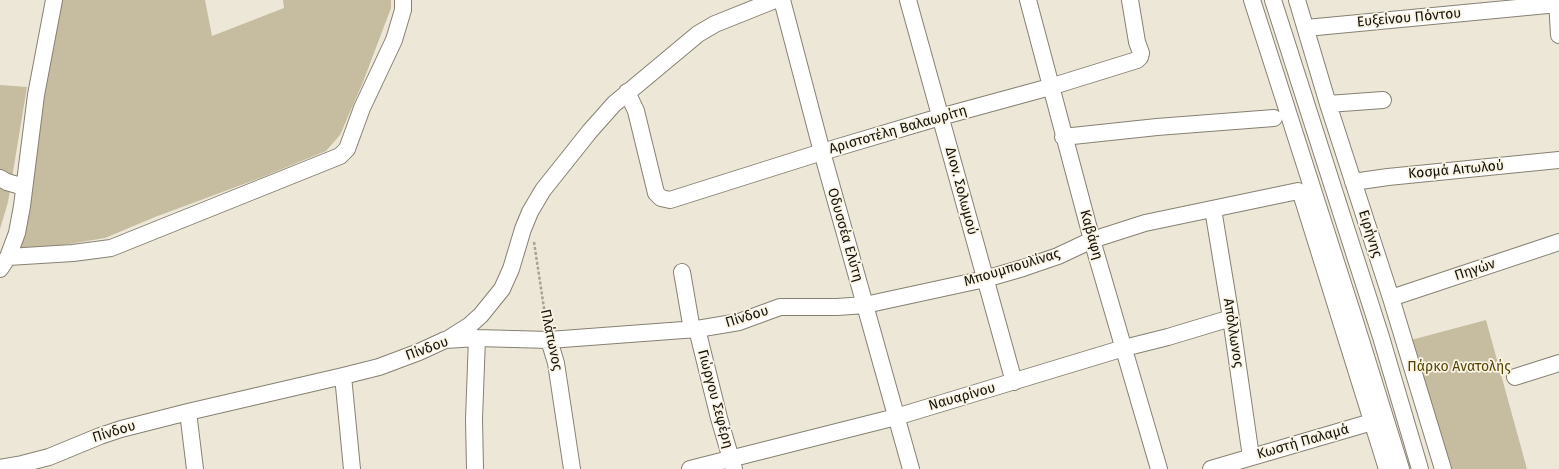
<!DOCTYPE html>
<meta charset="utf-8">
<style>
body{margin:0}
canvas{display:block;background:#ede7d7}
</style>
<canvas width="1559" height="469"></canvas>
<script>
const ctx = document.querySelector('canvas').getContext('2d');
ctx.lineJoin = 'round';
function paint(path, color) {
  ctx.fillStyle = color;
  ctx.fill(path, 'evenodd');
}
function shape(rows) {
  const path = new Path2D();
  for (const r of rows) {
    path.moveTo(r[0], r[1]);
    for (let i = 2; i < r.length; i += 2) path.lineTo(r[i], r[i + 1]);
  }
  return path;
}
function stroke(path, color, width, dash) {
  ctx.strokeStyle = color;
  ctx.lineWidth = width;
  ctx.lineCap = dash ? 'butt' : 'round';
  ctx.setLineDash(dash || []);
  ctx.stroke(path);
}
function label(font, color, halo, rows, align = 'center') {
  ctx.font = font + ' "Fira Sans",sans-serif';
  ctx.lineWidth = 3.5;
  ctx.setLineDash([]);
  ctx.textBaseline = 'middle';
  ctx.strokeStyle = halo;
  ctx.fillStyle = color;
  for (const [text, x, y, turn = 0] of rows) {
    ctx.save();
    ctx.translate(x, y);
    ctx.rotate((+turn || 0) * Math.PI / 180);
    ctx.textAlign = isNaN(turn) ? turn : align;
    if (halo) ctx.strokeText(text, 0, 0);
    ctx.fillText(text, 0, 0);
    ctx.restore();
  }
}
paint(shape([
 [61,0,205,0,212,36,284,8,283,0,391,0,391,8,363,82,340,135,326,151,260,178,155,217,105,238,63,245,19,248,38,118],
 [0,85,27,87,8,202,0,229],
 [1486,320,1527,469,1449,469,1411,340]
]), '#c6bca0');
const minor = shape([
 [782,0,822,152,911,469],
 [908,0,1014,382],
 [1028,0,1092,240,1159,469],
 [1252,0,1354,318,1401,469],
 [1273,0,1381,337,1420,469],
 [1297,0,1328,104,1391,298,1443,469],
 [1557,0,1559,35],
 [1306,28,1559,4],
 [627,92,636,111,656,193,661,198,670,200,822,152,940,117,1050,87,1137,60,1140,57,1141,53,1137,42,1130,0],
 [1328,104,1383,100],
 [1063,137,1157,127,1274,118],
 [0,178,7,182,24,187],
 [1353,182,1388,177,1559,160],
 [1213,209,1231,318,1251,457],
 [8,257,73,253,111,248,340,156,347,149,362,108,394,40,403,10,403,0],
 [0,269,8,257,17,233,22,206,36,95,54,0],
 [682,272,692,330],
 [1391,298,1559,242],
 [697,329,719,418,734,469],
 [448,339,470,325,481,315,502,289,511,269,523,229,530,212,543,190,590,131,614,104,698,34,715,24,775,0],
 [549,340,556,363,572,469],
 [343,376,352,469],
 [1515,377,1559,363],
 [188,412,195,469],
 [0,468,22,464,49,457,100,436,121,429,188,412,343,376,379,367,419,352,445,340,477,338,549,340,697,329,739,322,780,307,837,307,865,305,985,279,1023,268,1058,256,1092,240,1145,223,1298,191,1301,194,1304,203,1387,469],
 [475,469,474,419,477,338],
 [690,469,896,417,1124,348,1168,337,1231,318],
 [1211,469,1372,422]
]);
stroke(minor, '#868172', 18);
stroke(shape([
 [534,242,547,328]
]), '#a6a295', 2.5, [3, 2]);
stroke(minor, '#fff', 16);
label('14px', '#13110b', '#faf4e4', [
 ["Ευξείνου Πόντου",1409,18,-5],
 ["Αριστοτέλη Βαλαωρίτη",898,130,-16],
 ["Κοσμά Αιτωλού",1456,170,-5],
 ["Διον. Σολωμού",961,191,75],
 ["Ειρήνης",1370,234,72],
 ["Οδυσσέα Ελύτη",845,235,74],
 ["Καβάφη",1091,235,74],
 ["Μπουμπουλίνας",1012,268,-17],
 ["Πηγών",1475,270,-18],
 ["Πίνδου",747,317,-17],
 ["Απόλλωνος",1233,333,81],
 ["Πλάτωνος",551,340,78],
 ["Πίνδου",427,349,-20],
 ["Ναυαρίνου",962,397,-16],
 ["Γιώργου Σεφέρη",715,399,75],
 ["Πίνδου",114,432,-17],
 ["Κωστή Παλαμά",1303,442,-16]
]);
label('14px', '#554305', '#faf4e4', [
 ["Πάρκο Ανατολής",1459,367]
]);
</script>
